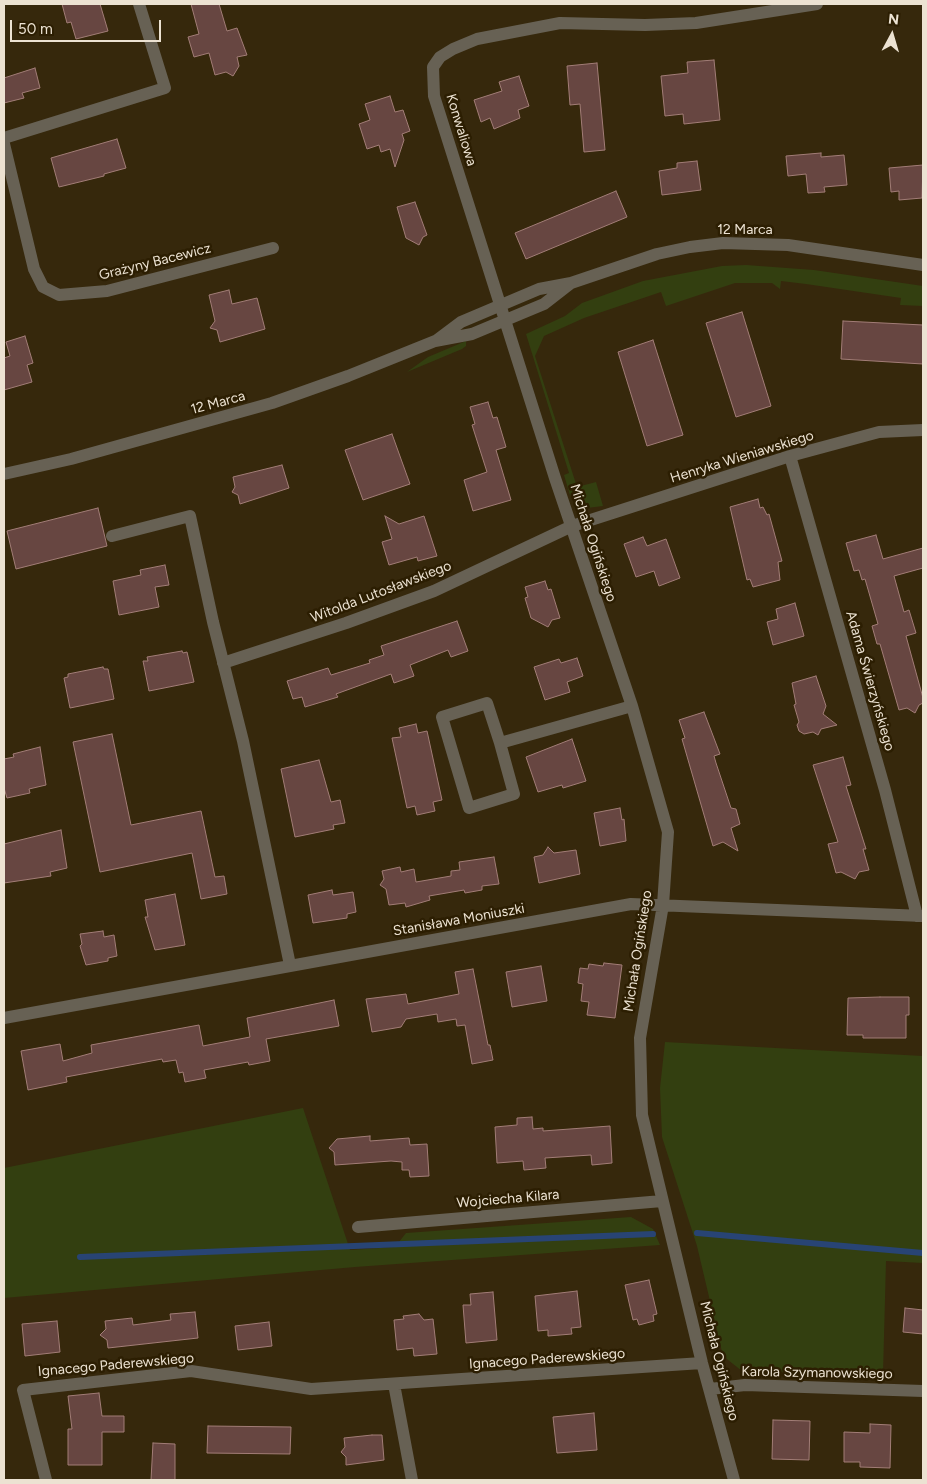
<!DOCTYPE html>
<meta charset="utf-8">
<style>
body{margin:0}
#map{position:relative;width:927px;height:1484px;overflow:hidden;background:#36280c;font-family:Figtree,sans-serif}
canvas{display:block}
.frame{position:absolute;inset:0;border:5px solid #ece2d2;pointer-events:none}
.north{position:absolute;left:867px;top:10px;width:50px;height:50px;-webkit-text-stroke:4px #2c1e02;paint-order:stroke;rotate:6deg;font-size:14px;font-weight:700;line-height:20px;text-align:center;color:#ece2d2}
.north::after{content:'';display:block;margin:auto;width:18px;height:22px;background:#ece2d2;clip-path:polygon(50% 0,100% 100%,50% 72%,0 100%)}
.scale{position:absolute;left:10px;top:20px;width:151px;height:22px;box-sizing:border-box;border:2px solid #ece2d2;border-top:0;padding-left:6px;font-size:15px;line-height:18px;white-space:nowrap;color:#ece2d2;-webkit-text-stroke:4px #2c1e02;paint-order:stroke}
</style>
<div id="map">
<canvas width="927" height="1484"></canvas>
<div class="frame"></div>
<div class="north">N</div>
<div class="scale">50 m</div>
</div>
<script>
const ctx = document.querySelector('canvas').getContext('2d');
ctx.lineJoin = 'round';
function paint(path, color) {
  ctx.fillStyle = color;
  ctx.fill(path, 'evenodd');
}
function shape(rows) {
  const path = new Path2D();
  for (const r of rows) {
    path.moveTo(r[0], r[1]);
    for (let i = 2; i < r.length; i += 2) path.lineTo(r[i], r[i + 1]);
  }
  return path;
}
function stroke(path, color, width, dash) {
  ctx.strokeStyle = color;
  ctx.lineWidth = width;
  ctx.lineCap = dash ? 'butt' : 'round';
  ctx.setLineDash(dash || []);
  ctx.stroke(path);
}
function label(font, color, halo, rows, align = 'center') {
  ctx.font = font + ' Figtree,sans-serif';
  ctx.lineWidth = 5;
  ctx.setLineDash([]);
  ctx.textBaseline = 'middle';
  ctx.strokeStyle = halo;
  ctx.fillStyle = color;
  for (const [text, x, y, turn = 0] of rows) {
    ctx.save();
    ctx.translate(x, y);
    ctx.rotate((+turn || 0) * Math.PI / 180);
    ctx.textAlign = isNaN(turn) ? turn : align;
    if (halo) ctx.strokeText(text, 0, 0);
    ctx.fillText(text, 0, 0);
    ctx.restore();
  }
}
paint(shape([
 [746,265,814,270,923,286,923,306,900,305,901,298,806,284,781,281,780,289,772,283,735,283,666,306,661,292,584,318,544,336,535,356,577,487,596,482,603,506,587,508,579,506,570,495,564,475,569,473,526,334,565,316,582,303,643,281,722,266],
 [466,341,466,346,462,349,407,372,428,357],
 [665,1042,923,1056,923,1263,886,1261,883,1374,742,1371,723,1356,697,1246,662,1137,660,1088],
 [303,1108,350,1250,395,1247,406,1233,631,1217,653,1229,660,1245,355,1267,4,1298,4,1168]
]), '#333f10');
stroke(shape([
 [697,1233,923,1253],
 [80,1257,653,1234]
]), '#284474', 6);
const building = shape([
 [62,4,100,4,108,31,76,39,71,22,67,23,62,4],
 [191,4,219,4,227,31,237,28,247,55,237,57,239,66,233,76,226,72,215,75,209,53,194,57,188,37,199,34,191,4],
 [714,60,720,120,684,124,683,114,665,116,661,76,688,73,687,62,714,60],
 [597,63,605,150,584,152,580,104,570,105,567,66,597,63],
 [35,68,40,88,22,93,24,98,4,103,4,78,35,68],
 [519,76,529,106,518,110,520,118,494,129,490,118,481,122,474,100,502,91,499,82,519,76],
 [390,96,395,112,403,110,410,131,402,134,404,140,395,167,390,149,381,152,379,145,367,149,359,124,370,120,365,104,390,96],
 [117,139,126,168,104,174,104,176,59,187,51,158,117,139],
 [821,153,821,157,844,155,847,185,824,187,825,192,808,193,806,174,788,176,786,156,821,153],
 [697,161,701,190,662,195,659,171,677,168,677,163,697,161],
 [923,165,922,198,899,200,899,191,891,192,889,168,923,165],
 [616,191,627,217,526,259,515,233,616,191],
 [415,202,427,235,423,237,419,245,406,238,397,207,415,202],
 [229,290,232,304,257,298,265,329,220,342,217,330,210,328,215,321,209,295,229,290],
 [742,312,771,406,736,417,706,323,742,312],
 [843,321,923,325,923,364,841,359,843,321],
 [25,336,33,363,27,365,32,382,4,390,4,358,10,356,6,342,25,336],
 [653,340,683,435,647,446,618,352,653,340],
 [488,402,493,418,497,417,506,447,496,450,511,500,473,511,464,480,487,472,472,425,475,424,470,407,488,402],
 [392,434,410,484,363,500,345,450,392,434],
 [282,465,289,488,240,504,238,495,232,492,235,487,233,477,282,465],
 [758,499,760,508,763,507,767,515,769,514,782,561,778,562,780,580,753,587,750,579,747,580,730,507,758,499],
 [98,508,107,546,16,569,7,531,98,508],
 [385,516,399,524,424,516,437,556,418,561,417,557,389,565,382,542,392,539,385,516],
 [876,535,883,559,923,548,923,568,894,576,904,612,909,610,916,633,906,636,923,698,923,703,919,705,915,713,907,708,899,710,880,644,877,644,872,626,878,624,865,579,862,580,859,570,854,571,846,543,876,535],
 [643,537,647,546,666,539,680,578,659,586,654,571,636,577,624,544,643,537],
 [165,565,169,585,155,587,159,607,119,615,113,581,141,575,140,570,165,565],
 [545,581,548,590,551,589,560,618,552,620,548,627,531,618,525,598,528,597,525,587,545,581],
 [795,603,804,636,773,645,767,622,778,619,776,609,795,603],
 [457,621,468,651,451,657,448,650,410,665,414,676,394,683,391,674,336,694,338,697,305,707,302,697,293,699,287,681,328,668,331,675,370,663,369,660,384,655,381,646,457,621],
 [182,651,183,653,187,652,194,682,149,691,143,661,148,661,147,657,182,651],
 [577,658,583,676,567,682,570,692,545,700,534,667,559,659,561,663,577,658],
 [103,667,104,669,108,669,114,699,70,708,64,678,68,677,68,674,103,667],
 [816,676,826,706,823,714,837,725,821,729,818,735,813,732,804,734,799,731,797,725,799,722,794,705,796,704,792,683,816,676],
 [704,712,720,754,714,756,716,763,731,808,736,809,740,824,731,828,738,851,723,842,713,846,682,739,685,738,679,720,704,712],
 [416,724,418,733,427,731,442,800,433,802,435,811,417,815,415,806,407,808,392,738,401,737,399,728,416,724],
 [112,734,131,825,201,811,215,877,224,876,227,894,201,899,192,853,100,872,73,742,112,734],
 [572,739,586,781,563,788,562,785,538,792,526,757,572,739],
 [40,747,46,785,29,789,30,793,7,798,4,788,4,759,14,757,13,754,40,747],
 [843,757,851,785,846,786,866,849,863,849,869,870,859,872,855,879,841,872,836,873,828,844,838,842,813,765,843,757],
 [319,760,331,802,340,800,345,823,333,825,334,829,295,837,281,769,319,760],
 [620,808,622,820,624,819,626,841,600,846,594,813,620,808],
 [61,830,67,868,50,872,51,876,4,883,4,844,61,830],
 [548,847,554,853,576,850,580,874,539,883,534,857,543,855,548,847],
 [494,857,499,884,482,886,482,890,465,893,464,890,429,896,430,900,406,907,405,903,389,905,386,889,380,885,384,879,382,871,400,867,401,872,414,869,416,882,451,876,451,871,460,870,459,862,494,857],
 [332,890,333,895,353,892,356,912,347,914,347,918,313,923,308,895,332,890],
 [175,894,185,945,155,950,145,917,148,917,145,900,175,894],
 [103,931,104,937,114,935,117,956,108,958,108,961,86,965,80,946,82,944,80,934,103,931],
 [604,963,622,965,615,1018,587,1015,589,1002,581,1001,583,984,578,983,580,968,588,969,589,964,603,966,604,963],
 [541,966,547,1001,512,1007,506,972,541,966],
 [473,969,488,1045,490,1045,493,1060,472,1064,465,1025,457,1026,456,1019,438,1022,437,1014,406,1019,401,1027,372,1032,366,999,406,994,408,1004,459,994,455,972,473,969],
 [880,997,909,997,909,1015,906,1015,906,1038,863,1038,863,1035,847,1035,848,998,880,997],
 [334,1000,339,1026,266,1039,270,1061,249,1065,248,1062,204,1070,206,1078,185,1082,183,1072,179,1073,176,1060,163,1062,162,1059,66,1077,67,1082,28,1090,21,1051,60,1044,63,1061,92,1053,91,1045,199,1025,203,1046,250,1037,247,1018,334,1000],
 [532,1117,533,1129,543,1128,543,1131,610,1126,612,1163,592,1165,591,1155,545,1158,546,1168,524,1170,523,1161,497,1163,495,1127,517,1125,517,1118,532,1117],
 [370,1136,370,1141,409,1138,410,1145,427,1144,429,1176,410,1177,409,1170,402,1170,402,1162,391,1161,335,1165,334,1152,329,1148,337,1139,370,1136],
 [649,1280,657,1314,653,1315,654,1321,639,1325,637,1319,633,1320,625,1285,649,1280],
 [577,1291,581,1327,571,1328,572,1334,548,1336,548,1330,538,1331,535,1296,577,1291],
 [493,1292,497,1340,466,1343,463,1305,471,1305,470,1294,493,1292],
 [905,1308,923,1310,923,1334,903,1332,905,1308],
 [195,1312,198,1338,108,1348,107,1340,100,1335,106,1329,105,1321,132,1318,133,1325,171,1320,170,1314,195,1312],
 [419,1314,424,1320,433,1319,437,1354,414,1356,413,1348,397,1350,394,1320,404,1319,403,1316,419,1314],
 [57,1321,60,1352,25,1356,22,1324,57,1321],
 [269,1322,272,1346,238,1350,235,1326,269,1322],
 [99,1393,102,1416,124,1416,124,1432,102,1432,102,1465,68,1465,68,1429,72,1429,68,1396,99,1393],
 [594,1413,597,1450,557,1453,553,1417,594,1413],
 [773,1420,810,1421,809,1460,772,1459,773,1420],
 [870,1424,891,1425,890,1468,860,1467,860,1462,844,1462,844,1432,870,1433,870,1424],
 [208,1426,291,1427,290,1454,207,1453,208,1426],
 [372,1435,382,1435,384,1460,346,1465,346,1457,341,1452,345,1447,344,1438,372,1435],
 [153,1443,175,1444,175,1480,151,1480,153,1443]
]);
paint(building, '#674641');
stroke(building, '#a27d77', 1);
stroke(shape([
 [4,138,165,88,139,4],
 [4,144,34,269,43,287,59,295,107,291,273,248],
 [437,340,461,322,539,289,571,283,657,254,690,247,723,243,788,245,923,265],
 [790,456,885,790,917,916],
 [4,474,71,459,272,403,348,376,435,341,472,334,544,304,571,283],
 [112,536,190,516,213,622,243,741,290,965],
 [223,663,346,623,434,591,572,526,790,456,879,432,923,430],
 [500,743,514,794,469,808,442,717,487,703,500,743,632,706],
 [4,1018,631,904,923,916],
 [358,1227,662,1201],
 [394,1384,412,1480],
 [710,1389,745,1385,923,1391],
 [46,1480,23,1390,191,1371,311,1389,702,1363],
 [734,1480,702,1363,642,1115,640,1038,663,905,668,832,632,706,555,478,434,96,433,67,440,57,453,49,477,39,560,23,645,25,696,23,817,4]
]), '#676154', 12);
label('14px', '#ece2d2', '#2c1e02', [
 ["Konwaliowa",461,130,73],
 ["12 Marca",745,230],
 ["Grażyny Bacewicz",155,262,-14],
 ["12 Marca",218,403,-15],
 ["Henryka Wieniawskiego",742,457,-17],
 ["Michała Ogińskiego",593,543,72],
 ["Witolda Lutosławskiego",381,592,-21],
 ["Adama Świerzyńskiego",870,681,74],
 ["Stanisława Moniuszki",459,920,-10],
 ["Michała Ogińskiego",638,951,-81],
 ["Wojciecha Kilara",508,1199,-5],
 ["Ignacego Paderewskiego",547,1359,-4],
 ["Michała Ogińskiego",719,1361,76],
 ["Ignacego Paderewskiego",116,1365,-5],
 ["Karola Szymanowskiego",817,1373,1]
]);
</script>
